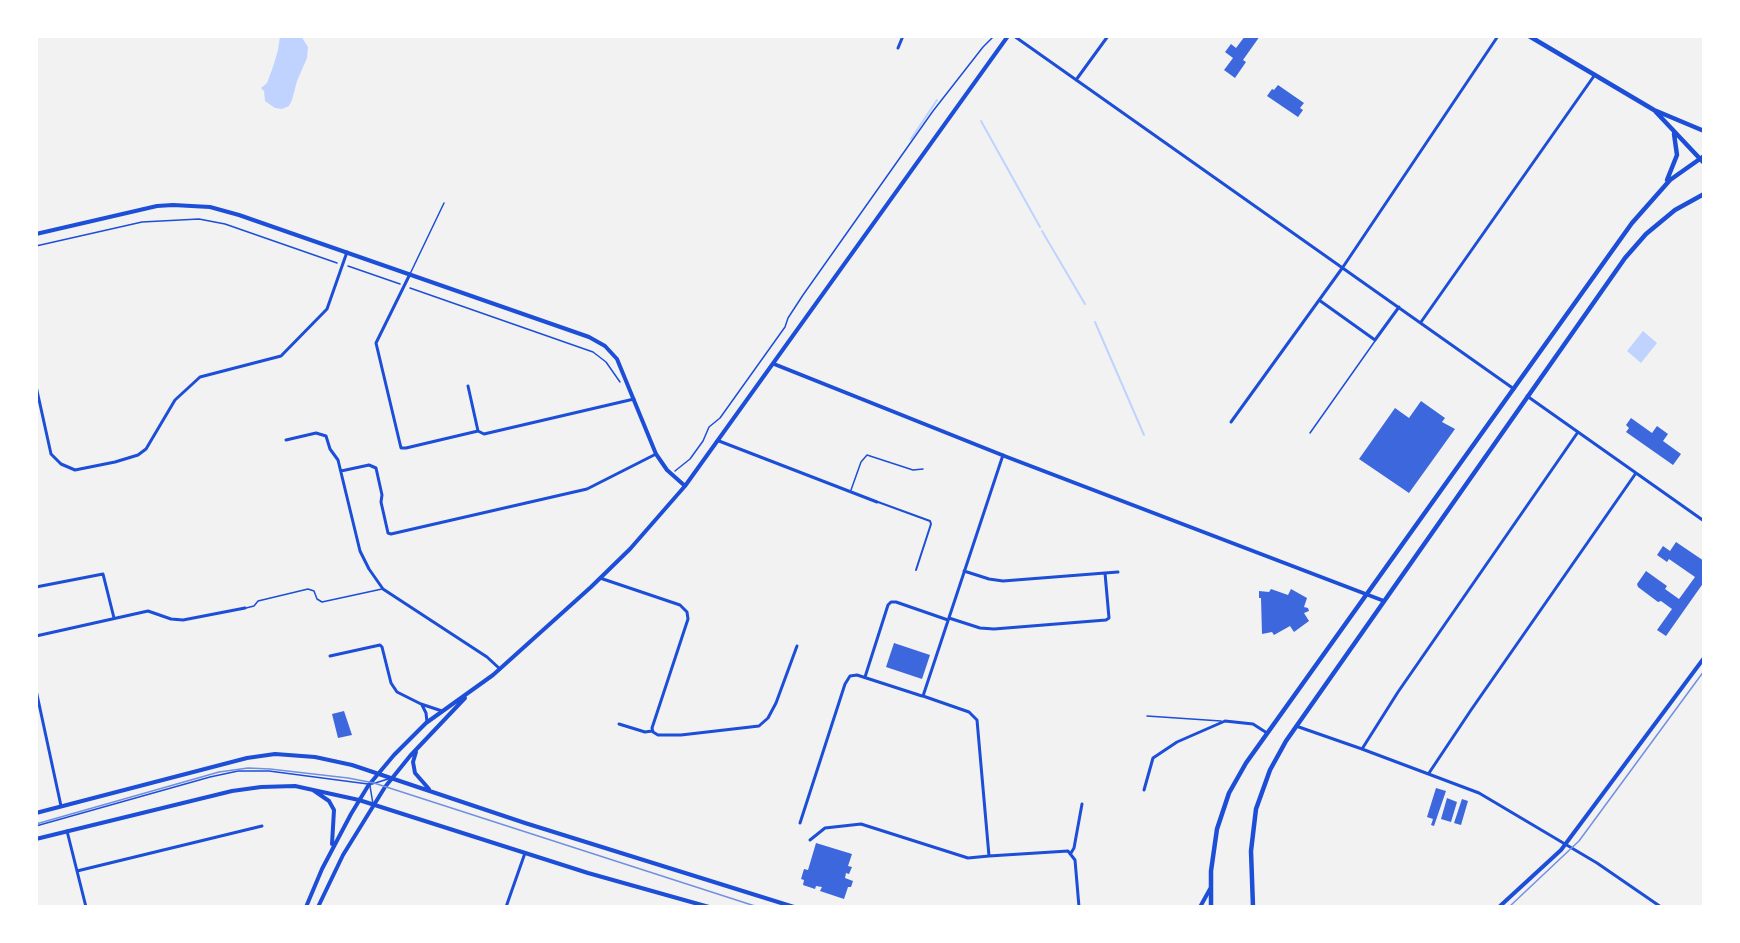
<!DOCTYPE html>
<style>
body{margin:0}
#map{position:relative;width:1740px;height:943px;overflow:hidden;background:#f2f2f2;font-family:Jost,sans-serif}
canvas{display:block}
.frame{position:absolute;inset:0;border:38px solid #fff;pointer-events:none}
</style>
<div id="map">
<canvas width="1740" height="943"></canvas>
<div class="frame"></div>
</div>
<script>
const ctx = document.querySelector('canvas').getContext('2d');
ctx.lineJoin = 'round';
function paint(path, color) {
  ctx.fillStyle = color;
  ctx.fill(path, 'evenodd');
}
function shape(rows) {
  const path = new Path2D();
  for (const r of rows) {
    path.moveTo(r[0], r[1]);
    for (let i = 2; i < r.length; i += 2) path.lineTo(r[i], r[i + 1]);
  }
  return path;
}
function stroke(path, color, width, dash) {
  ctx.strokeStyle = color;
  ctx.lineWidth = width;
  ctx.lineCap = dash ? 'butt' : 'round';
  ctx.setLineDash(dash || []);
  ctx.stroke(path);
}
paint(shape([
 [280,36,301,36,308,47,307,58,297,81,292,100,289,106,282,109,275,108,265,101,264,91,261,88,267,83,273,67,278,50],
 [1643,331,1657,343,1641,363,1627,351]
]), '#bfd3fe');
stroke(shape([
 [981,121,1040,227],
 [911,139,937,100],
 [1042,231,1085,304],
 [1095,322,1144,435]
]), '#bfd3fe', 2);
paint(shape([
 [1245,36,1260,36,1243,60,1246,62,1235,78,1224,70,1233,58,1225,52,1231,44,1236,48],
 [1278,85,1304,103,1300,108,1303,110,1298,117,1267,96,1272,89,1274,90],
 [1421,401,1445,418,1442,422,1455,429,1409,493,1359,459,1395,408,1409,418],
 [1631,418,1652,433,1657,426,1668,434,1663,441,1681,454,1673,465,1626,432,1629,428,1626,425],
 [1676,542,1704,561,1704,582,1666,636,1657,630,1672,609,1661,601,1658,602,1638,587,1637,584,1646,571,1667,586,1665,589,1679,599,1695,577,1669,559,1667,562,1657,555,1663,546,1670,551],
 [1271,589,1288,595,1291,589,1307,598,1304,607,1308,608,1309,611,1304,613,1309,621,1294,632,1290,626,1274,635,1272,632,1262,634,1261,598,1259,598,1259,591,1269,592],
 [894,643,930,655,922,679,886,667],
 [344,711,352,735,338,738,332,714],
 [1436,788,1446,791,1434,826,1431,825,1433,819,1427,817],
 [1447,798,1457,802,1451,822,1441,819],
 [1462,799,1468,801,1461,825,1454,823],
 [816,843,852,854,848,866,852,867,849,874,846,873,845,878,853,881,851,887,848,887,844,899,820,891,822,887,816,886,815,889,803,885,804,880,801,879,804,869,808,870]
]), '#3d67dc');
stroke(shape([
 [36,246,142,222,199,219,225,224,337,263],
 [348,266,400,284],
 [410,288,593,352,606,362,620,382],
 [675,471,690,459,703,441,709,427,720,418,785,327,788,318,803,295,933,111,983,47,994,36]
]), '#1d4ed8', 1.5);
stroke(shape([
 [410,274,444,203],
 [1310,433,1375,341],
 [851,490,861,462,867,455,913,470,923,469],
 [246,608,254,606,258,601,308,589,314,591,317,599,322,602,382,589],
 [1147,716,1221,721],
 [372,784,388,779],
 [370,786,373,804],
 [36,826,210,777,238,771,269,771,368,784]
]), '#1d4ed8', 1.5);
stroke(shape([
 [878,502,930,521,931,524,916,570]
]), '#1d4ed8', 2);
stroke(shape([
 [1014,36,1514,389],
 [898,48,903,36],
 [1076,80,1108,36],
 [410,274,376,343,401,448,406,448,478,431,484,434,634,399],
 [1319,300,1375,340,1399,307],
 [1421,322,1594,76],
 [36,386,51,454,61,464,75,470,115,462,138,455,146,449,175,400,200,377,281,356,327,309,347,252],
 [468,386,478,431],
 [1527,396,1704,521],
 [1231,422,1343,267,1498,36],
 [286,440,316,433,326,436,330,449,338,460,360,551,369,569,383,589,487,657,500,669],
 [719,441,877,502],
 [1003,455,923,696,969,712,977,720,989,856,1068,851,1075,860,1079,907],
 [341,471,369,465,376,468,382,495,381,502,388,533,391,534,587,489,656,454],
 [1105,573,1118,572],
 [600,578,680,605,687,612,688,619,652,728,653,732,658,735,681,735,759,726,768,718,776,703,797,646],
 [36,587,103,574,114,618],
 [949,618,980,628,994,629,1106,620,1109,618,1105,573,1003,581,989,579,964,571],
 [36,636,148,611,171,619,183,620,245,608],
 [330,656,380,645,382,647,391,683,397,692,421,704,442,711],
 [865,677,888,605,891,602,896,602,948,620],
 [36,690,61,806],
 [422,705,426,713,427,722],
 [619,724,645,732,652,731],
 [1296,726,1362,749,1479,793,1597,863,1661,907],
 [1362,749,1398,692,1578,432],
 [1429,773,1471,710,1636,473],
 [1144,790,1153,758,1177,742,1225,721,1253,724,1267,733],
 [800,823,845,684,850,676,857,675,922,696],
 [67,831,86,907],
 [810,840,825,828,861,824,968,858,989,856],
 [1071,853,1074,848,1082,804],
 [77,871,262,826],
 [506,907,525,853]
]), '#1d4ed8', 3);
stroke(shape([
 [36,234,157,206,173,205,210,207,239,215,589,337,605,346,617,359,656,454,667,470,685,486],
 [774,364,1007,457,1384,601],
 [416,752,413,762,415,773,429,789],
 [313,790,329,801,334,810,332,844],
 [36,813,247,758,275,754,315,757,352,765,525,823,794,907],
 [36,839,232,791,261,787,295,786,359,800,588,873,709,907],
 [306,907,322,869,351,814,368,786,394,755,426,723,493,675,591,587,630,549,685,486,1008,36],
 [318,907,343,855,385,787,410,756,465,698],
 [1200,907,1210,889],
 [1499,907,1561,850,1704,658]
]), '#1d4ed8', 4);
stroke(shape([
 [1529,36,1654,110,1704,131],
 [1655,111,1704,163],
 [1667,180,1677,155,1674,134],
 [1211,907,1211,871,1217,829,1229,793,1246,763,1632,223,1670,180,1704,156],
 [1253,907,1251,851,1256,809,1270,770,1286,741,1625,258,1646,234,1675,210,1704,194]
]), '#1d4ed8', 4.5);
stroke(shape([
 [36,824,219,772,248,768,270,769,348,778,374,783,758,907],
 [1509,907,1579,841,1704,671]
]), '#7290e2', 1.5);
</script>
